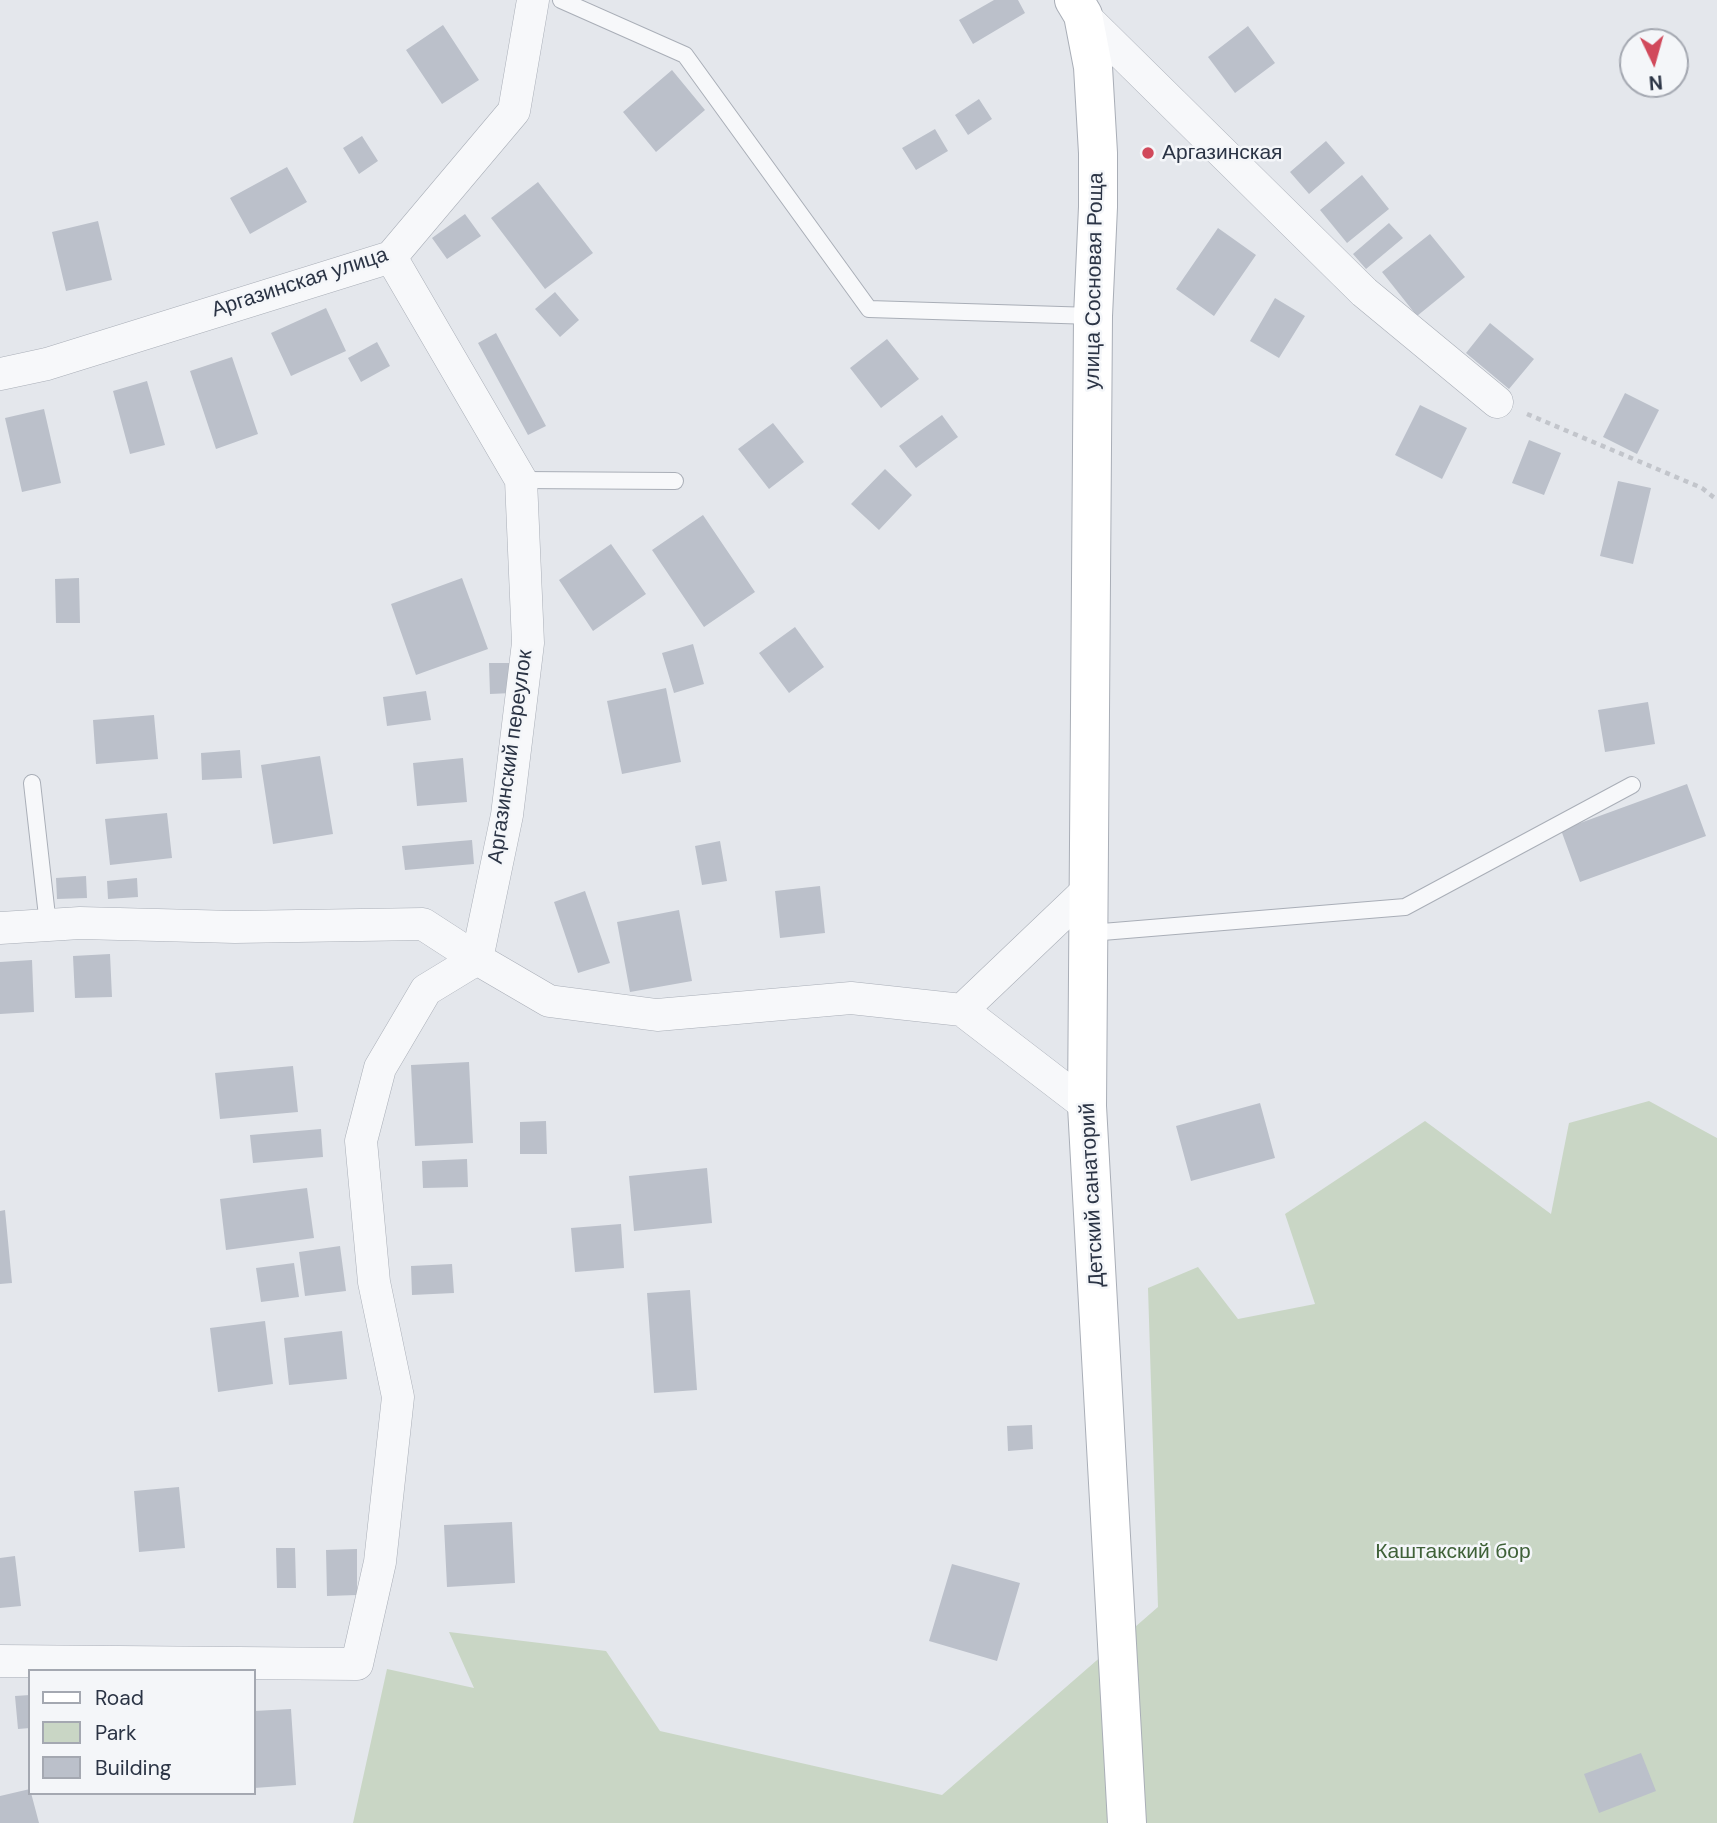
<!DOCTYPE html>
<meta charset="utf-8">
<style>
body{margin:0}
#map{position:relative;width:1717px;height:1823px;overflow:hidden;background:#e4e7ec;font-family:"DM Sans",sans-serif}
canvas{display:block}
.legend{position:absolute;left:28px;top:1669px;width:228px;height:126px;box-sizing:border-box;background:#f4f6f9;border:2px solid #a4a8b1;margin:0;padding:9px 12px;list-style:none;font-size:21px;color:#2b3445}
.legend li{display:flex;align-items:center;gap:14px;height:35px}
.legend b{width:35px;border:2px solid #a4a8b1}
.north{position:absolute;left:1619px;top:28px;width:70px;height:70px;box-sizing:border-box;background:#f4f6f9;border:2px solid #a4a8b1;border-radius:50%;rotate:175deg;font-size:19px;font-weight:700;line-height:28px;text-align:center;color:#2b3445}
.north::after{content:'';display:block;margin:auto;width:24px;height:32px;background:#d1495b;clip-path:polygon(50% 0,100% 100%,50% 72%,0 100%)}
</style>
<div id="map">
<canvas width="1717" height="1823"></canvas>
<ul class="legend">
<li><b style="height:9px;background:#fff"></b>Road</li>
<li><b style="height:19px;background:#c9d6c5"></b>Park</li>
<li><b style="height:19px;background:#bbc0ca"></b>Building</li>
</ul>
<div class="north">N</div>
</div>
<script>
const ctx = document.querySelector('canvas').getContext('2d');
ctx.lineJoin = 'round';
function paint(path, color) {
  ctx.fillStyle = color;
  ctx.fill(path, 'evenodd');
}
function shape(rows) {
  const path = new Path2D();
  for (const r of rows) {
    path.moveTo(r[0], r[1]);
    for (let i = 2; i < r.length; i += 2) path.lineTo(r[i], r[i + 1]);
  }
  return path;
}
function stroke(path, color, width, dash) {
  ctx.strokeStyle = color;
  ctx.lineWidth = width;
  ctx.lineCap = dash ? 'butt' : 'round';
  ctx.setLineDash(dash || []);
  ctx.stroke(path);
}
function label(font, color, halo, rows, align = 'center') {
  ctx.font = font + ' "DM Sans",sans-serif';
  ctx.lineWidth = 5;
  ctx.setLineDash([]);
  ctx.textBaseline = 'middle';
  ctx.strokeStyle = halo;
  ctx.fillStyle = color;
  for (const [text, x, y, turn = 0] of rows) {
    ctx.save();
    ctx.translate(x, y);
    ctx.rotate((+turn || 0) * Math.PI / 180);
    ctx.textAlign = isNaN(turn) ? turn : align;
    if (halo) ctx.strokeText(text, 0, 0);
    ctx.fillText(text, 0, 0);
    ctx.restore();
  }
}
paint(shape([
 [1649,1101,1717,1138,1717,1823,353,1823,387,1669,474,1688,449,1632,606,1651,660,1731,942,1795,1158,1607,1148,1288,1198,1267,1238,1319,1315,1304,1285,1214,1425,1121,1551,1214,1569,1123]
]), '#c9d6c5');
paint(shape([
 [994,0,1018,0,1025,13,973,44,959,20],
 [443,25,479,80,442,104,406,50],
 [1248,26,1275,63,1235,93,1208,57],
 [672,70,705,110,656,152,623,112],
 [979,99,992,119,968,135,955,115],
 [935,129,948,151,916,170,902,148],
 [362,136,378,161,359,174,343,148],
 [1326,141,1345,163,1309,194,1290,172],
 [287,167,307,202,250,234,230,198],
 [1362,175,1389,209,1347,243,1320,210],
 [538,182,593,253,545,289,491,218],
 [465,214,481,236,447,259,432,238],
 [98,221,112,280,66,291,52,232],
 [1389,223,1403,238,1366,269,1353,254],
 [1218,228,1256,255,1214,316,1176,289],
 [1430,234,1465,277,1417,316,1382,272],
 [555,292,579,320,560,337,535,309],
 [1275,298,1305,316,1279,358,1250,341],
 [326,308,346,351,291,376,271,333],
 [1490,323,1534,359,1509,389,1466,353],
 [496,333,546,426,528,435,478,343],
 [887,339,919,379,881,408,850,368],
 [377,342,390,366,361,382,348,358],
 [232,357,258,434,216,449,190,371],
 [147,381,165,445,130,454,113,391],
 [1625,393,1659,410,1637,454,1603,437],
 [1420,405,1467,428,1442,479,1395,455],
 [44,409,61,483,22,492,5,418],
 [942,415,958,437,916,468,899,446],
 [773,423,804,462,769,489,738,449],
 [1529,440,1561,453,1544,495,1512,483],
 [885,469,912,495,879,530,851,504],
 [1618,481,1651,488,1633,564,1600,556],
 [703,515,755,592,704,627,652,550],
 [611,544,646,594,593,631,559,580],
 [79,578,80,623,56,623,55,579],
 [462,578,488,649,416,675,391,604],
 [795,627,824,667,789,693,759,653],
 [693,644,704,684,674,693,662,653],
 [489,663,511,663,512,693,490,694],
 [666,688,681,762,622,774,607,701],
 [426,691,431,720,387,726,383,697],
 [1648,702,1655,744,1605,752,1598,710],
 [154,715,158,759,96,764,93,720],
 [240,750,242,778,202,780,201,753],
 [320,756,333,834,273,844,261,765],
 [463,758,467,802,417,806,413,763],
 [1687,784,1706,836,1580,882,1561,830],
 [167,813,172,858,110,865,105,819],
 [472,840,474,864,405,870,402,846],
 [720,841,727,881,702,885,695,846],
 [86,876,87,898,57,899,56,878],
 [137,878,138,897,108,899,107,881],
 [820,886,825,933,780,938,775,891],
 [585,891,610,963,578,973,554,902],
 [679,910,692,981,630,992,617,922],
 [110,954,112,997,75,998,73,956],
 [32,960,34,1012,0,1014,0,962],
 [469,1062,473,1143,415,1146,411,1065],
 [293,1066,298,1112,220,1119,215,1073],
 [1260,1103,1275,1158,1191,1181,1176,1126],
 [546,1121,547,1154,520,1154,520,1122],
 [321,1129,323,1157,253,1163,250,1135],
 [467,1159,468,1187,423,1188,422,1161],
 [707,1168,712,1223,634,1231,629,1176],
 [307,1188,314,1238,226,1250,220,1199],
 [5,1210,12,1283,0,1284,0,1211],
 [621,1224,624,1268,575,1272,571,1228],
 [340,1246,346,1291,305,1296,299,1252],
 [294,1263,299,1297,261,1302,256,1268],
 [452,1264,454,1293,412,1295,411,1266],
 [690,1290,697,1390,654,1393,647,1293],
 [265,1321,273,1384,218,1392,210,1328],
 [342,1331,347,1379,289,1385,284,1338],
 [1032,1425,1033,1449,1008,1451,1007,1426],
 [179,1487,185,1548,139,1552,134,1491],
 [512,1522,515,1583,447,1587,444,1525],
 [276,1548,295,1548,296,1588,277,1588],
 [357,1549,357,1595,327,1596,326,1550],
 [15,1556,21,1606,0,1608,0,1558],
 [952,1564,1020,1583,997,1661,929,1641],
 [30,1695,30,1728,18,1729,15,1696],
 [291,1709,296,1785,254,1788,254,1711],
 [1641,1753,1656,1791,1599,1813,1584,1774],
 [30,1789,39,1823,0,1823,0,1796]
]), '#bbc0ca');
const service = shape([
 [561,0,685,55,869,309,1093,316],
 [521,480,675,481],
 [32,783,48,925],
 [1090,933,1405,907,1632,785]
]);
const minor = shape([
 [1083,15,1364,292,1497,402],
 [391,257,521,480,528,643,507,815,477,959,549,1001,657,1015,851,998,962,1010],
 [0,374,47,364,391,257,514,111,533,0],
 [0,928,80,923,235,927,423,924,477,959,426,990,380,1068,361,1141,374,1282,398,1397,380,1562,357,1664,0,1661],
 [1087,1106,962,1010,1090,888]
]);
const secondary = shape([
 [1074,0,1083,15,1093,67,1098,153,1098,207,1093,316,1087,1106,1127,1823]
]);
stroke(service, '#a9aeb7', 18);
stroke(minor, '#a9aeb7', 33);
stroke(secondary, '#a9aeb7', 40);
stroke(shape([
 [1527,414,1702,488,1717,500]
]), '#c2c5cb', 4.5, [5, 5]);
stroke(service, '#f7f8fa', 16);
stroke(minor, '#f7f8fa', 32);
stroke(secondary, '#fff', 38);
for (const [x, y, r, color] of [
 [1148,153,7,"#d1495b"]
]) {
  const dot = new Path2D();
  dot.arc(x, y, r, 0, 2 * Math.PI);
  ctx.fillStyle = color;
  ctx.fill(dot);
  stroke(dot, '#f4f6f9', 2.5);
}
label('21px', '#2b3445', '#f4f6f9', [
 ["Аргазинская",1162,153]
], 'left');
label('21px', '#2b3445', '#f4f6f9', [
 ["улица Сосновая Роща",1095,281,-89],
 ["Аргазинская улица",300,283,-18],
 ["Аргазинский переулок",511,757,-82],
 ["Детский санаторий",1093,1195,-93]
]);
label('21px', '#3f6138', '#f4f6f9', [
 ["Каштакский бор",1453,1552]
]);
</script>
